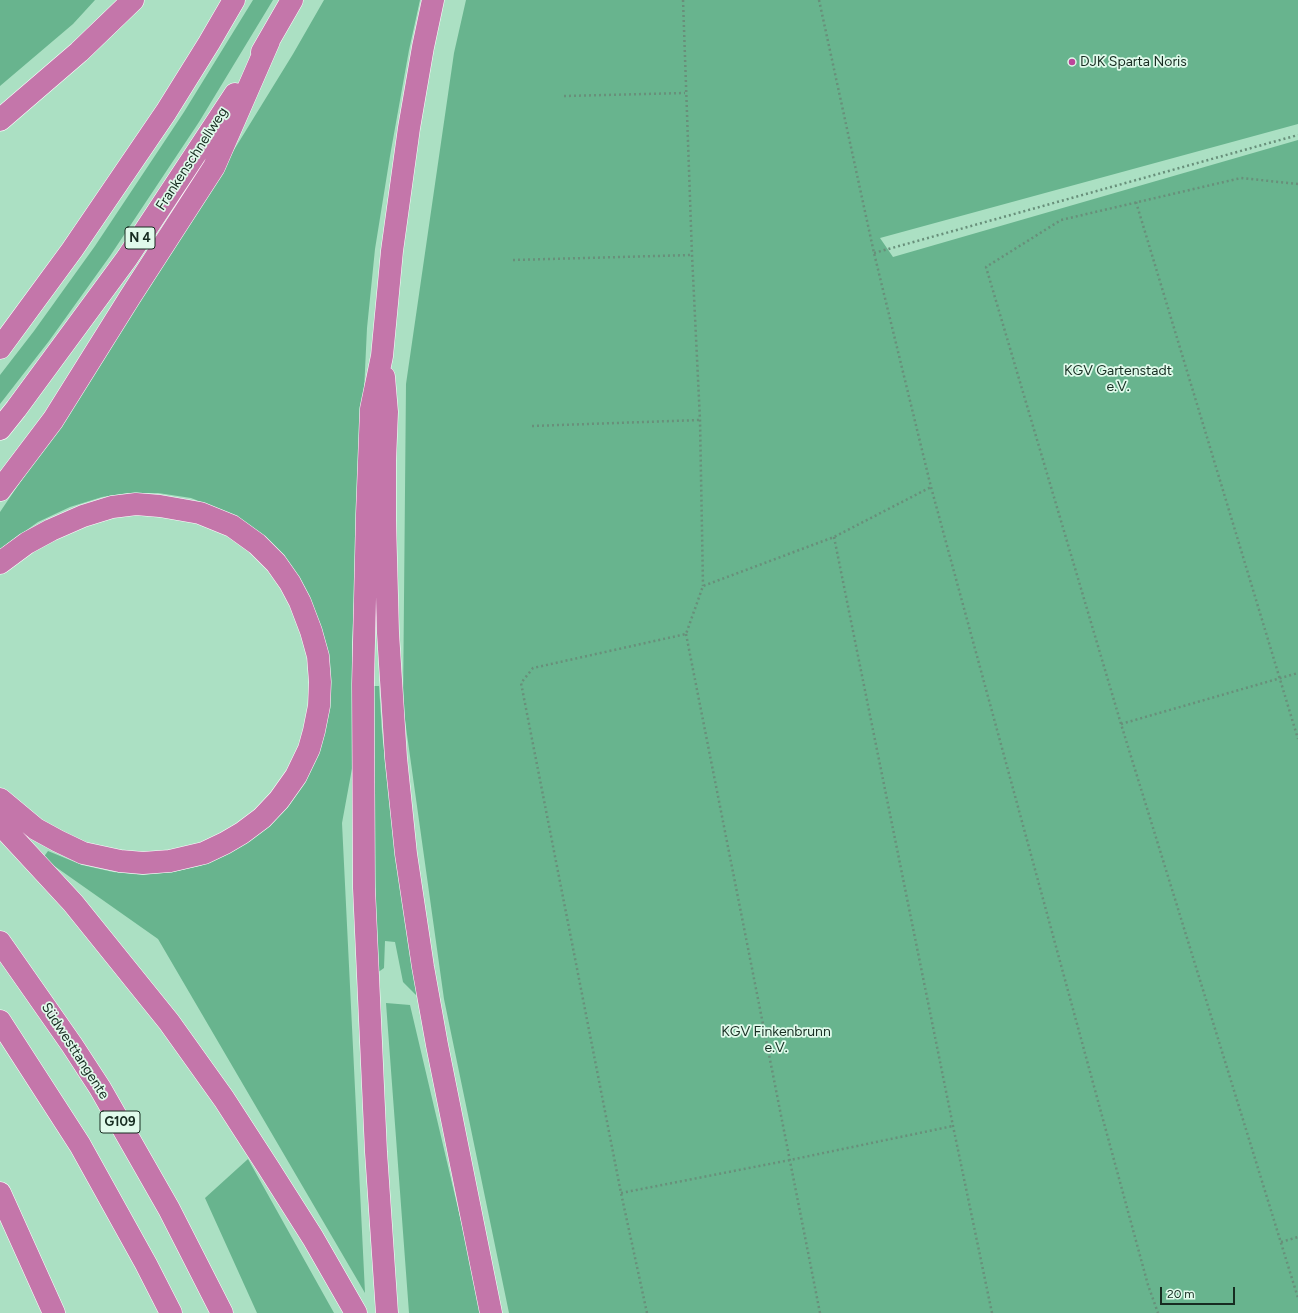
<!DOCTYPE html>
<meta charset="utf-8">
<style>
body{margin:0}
#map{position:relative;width:1298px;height:1313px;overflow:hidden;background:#abe0c3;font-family:Figtree,sans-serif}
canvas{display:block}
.scale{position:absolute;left:1160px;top:1287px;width:75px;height:18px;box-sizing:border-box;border:2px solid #172c21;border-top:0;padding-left:5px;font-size:12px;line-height:14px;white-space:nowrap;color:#172c21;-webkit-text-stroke:3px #e0faeb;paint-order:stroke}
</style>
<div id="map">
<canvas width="1298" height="1313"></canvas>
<div class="scale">20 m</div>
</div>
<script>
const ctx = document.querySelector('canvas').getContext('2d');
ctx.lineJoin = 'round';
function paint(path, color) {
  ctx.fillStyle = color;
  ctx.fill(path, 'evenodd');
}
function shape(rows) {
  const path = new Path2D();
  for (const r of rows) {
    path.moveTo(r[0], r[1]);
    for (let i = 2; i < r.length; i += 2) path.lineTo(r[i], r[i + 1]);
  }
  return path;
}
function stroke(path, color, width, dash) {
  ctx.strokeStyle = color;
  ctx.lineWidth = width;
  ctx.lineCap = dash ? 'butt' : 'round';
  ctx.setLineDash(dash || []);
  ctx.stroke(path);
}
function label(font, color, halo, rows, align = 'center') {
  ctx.font = font + ' Figtree,sans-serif';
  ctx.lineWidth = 3.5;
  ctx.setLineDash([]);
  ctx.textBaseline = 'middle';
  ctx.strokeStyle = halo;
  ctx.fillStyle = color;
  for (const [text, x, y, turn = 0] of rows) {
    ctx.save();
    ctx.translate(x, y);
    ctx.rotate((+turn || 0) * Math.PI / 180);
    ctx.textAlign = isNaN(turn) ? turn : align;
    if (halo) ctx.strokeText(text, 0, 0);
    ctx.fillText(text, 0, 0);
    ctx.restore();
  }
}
paint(shape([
 [0,0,95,0,73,24,0,86],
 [253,0,273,0,199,122,110,256,49,341,0,404,0,375,34,331,95,246,184,112],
 [324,0,420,0,409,50,390,156,375,249,367,328,352,644,353,763,342,823,365,1293,158,939,43,858,48,851,82,865,113,872,143,875,173,872,200,866,224,856,246,843,329,707,331,685,329,662,323,635,219,509,191,498,158,493,128,493,102,497,70,507,38,522,0,549,0,512,73,404,189,223,293,54],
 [466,0,1298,0,1298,124,880,238,893,257,1298,140,1298,1313,509,1313,444,999,403,706,406,384,454,53],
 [371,686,379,686,382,732,394,842,417,996,403,982,395,942,385,941,384,968,377,973],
 [386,1003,410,1005,468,1251,481,1313,409,1313],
 [248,1159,334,1313,257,1313,205,1198]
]), '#68b48e');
const highway = shape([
 [262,52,292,0],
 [0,120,79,52,133,0],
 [0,348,72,250,166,112,209,43,234,0],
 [384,377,387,412,385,461,385,520,388,633,396,758,406,854,423,967,437,1045,491,1313],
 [0,429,16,409,127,258,235,94],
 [0,490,53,420,130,297,214,167,269,41],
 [0,563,27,543,51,530,83,516,112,507,136,504,160,506,200,513,232,526,257,544,276,563,290,583,300,602,311,631,318,656,320,682,319,706,314,731,309,749,296,776,279,800,262,818,242,833,225,843,204,853,170,861,143,863,120,861,83,853,58,841,36,829,0,799],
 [0,824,73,903,169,1022,224,1099,268,1167,313,1238,356,1313],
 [0,942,72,1045,100,1088,169,1209,222,1313],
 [0,1021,80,1145,146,1264,171,1313],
 [0,1193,54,1313],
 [387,1313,376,1152,364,888,363,684,367,514,371,409,382,356,392,251,409,128,423,47,433,0]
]);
stroke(highway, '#fff', 23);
stroke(shape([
 [683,0,692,255,700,420,703,586],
 [819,0,874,253,931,487,1148,1285,1158,1313],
 [564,96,685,93],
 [1298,184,1241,178,1061,220,986,267,1121,724,1298,1298],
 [1136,202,1298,739],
 [874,253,1298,135],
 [513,260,692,255],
 [532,426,700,420],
 [834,537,953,1126,992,1313],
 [686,634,820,1313],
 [1121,724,1298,673],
 [621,1193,790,1160,953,1126],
 [1281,1242,1298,1237],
 [647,1313,621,1193,521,683,533,668,686,634,703,586,834,537,931,487]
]), '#688f7a', 2.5, [2, 3]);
stroke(highway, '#c476aa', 22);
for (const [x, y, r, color] of [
 [1072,62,4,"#bc459a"]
]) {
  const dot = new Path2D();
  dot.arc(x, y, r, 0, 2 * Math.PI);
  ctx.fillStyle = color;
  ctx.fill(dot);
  stroke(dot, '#e0faeb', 1.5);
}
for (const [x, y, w] of [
 [140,238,30],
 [120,1122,40]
]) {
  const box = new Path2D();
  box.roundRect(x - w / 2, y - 11, w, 22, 3);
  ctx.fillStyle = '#e0faeb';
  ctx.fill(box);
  stroke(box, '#172c21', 1);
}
label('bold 13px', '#172c21', null, [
 ["N 4",140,238],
 ["G109",120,1122]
]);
label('14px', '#172c21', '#e0faeb', [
 ["DJK Sparta Noris",1080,62]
], 'left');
label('14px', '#172c21', '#e0faeb', [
 ["Frankenschnellweg",192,159,-57],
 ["Südwesttangente",75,1051,57]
]);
label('14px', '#182f23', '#e0faeb', [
 ["KGV Gartenstadt",1118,371],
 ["e.V.",1118,387],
 ["KGV Finkenbrunn",776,1032],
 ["e.V.",776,1048]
]);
</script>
